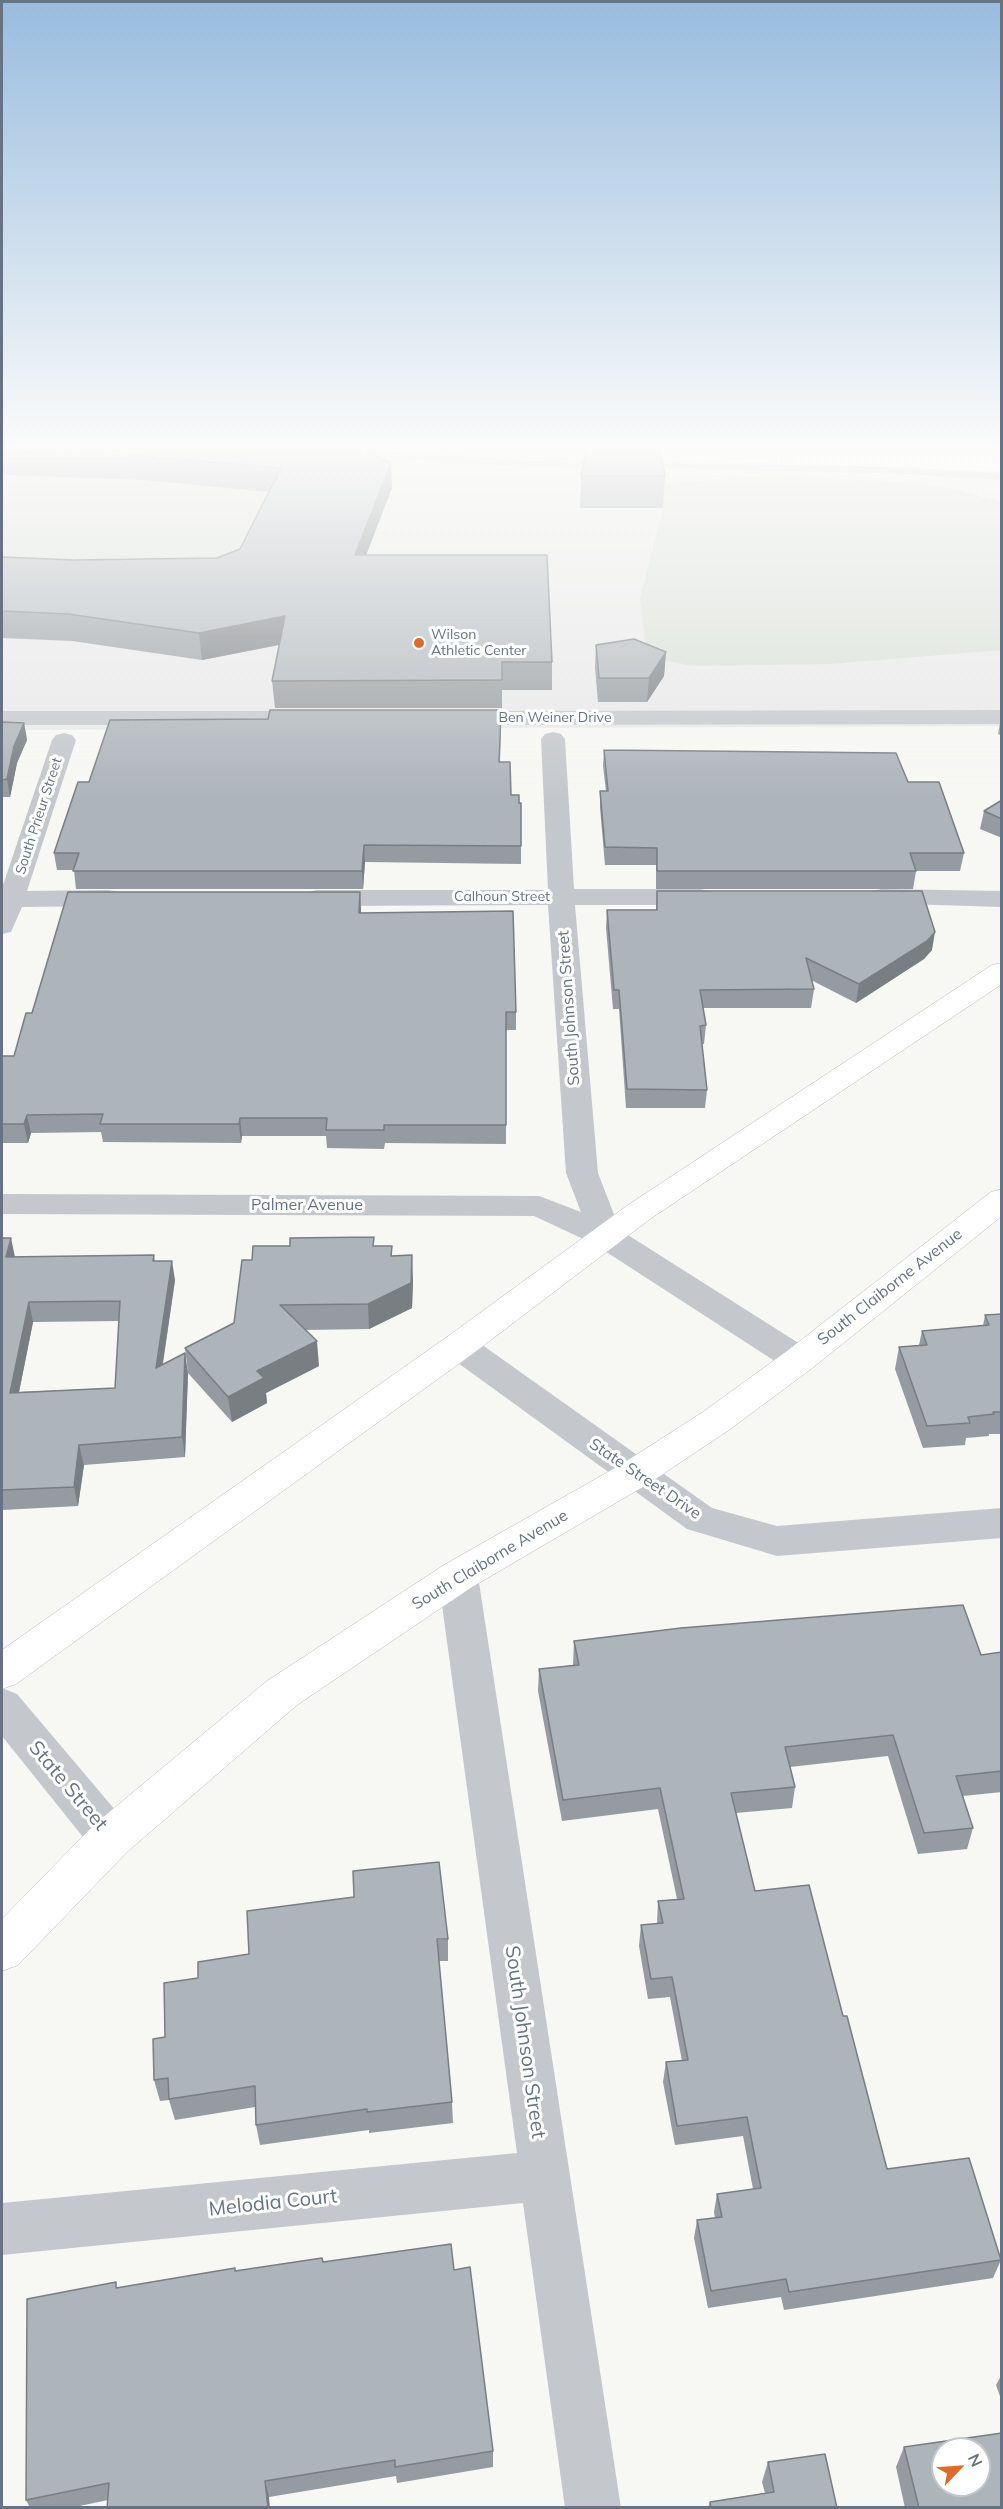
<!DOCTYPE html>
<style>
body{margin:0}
#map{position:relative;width:1003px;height:2509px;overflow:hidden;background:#f7f7f4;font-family:Mulish,sans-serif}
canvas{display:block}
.frame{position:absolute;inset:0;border:3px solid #667385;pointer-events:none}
.north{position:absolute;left:931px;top:2437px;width:60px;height:60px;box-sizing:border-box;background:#fff;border:2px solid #c2c7ce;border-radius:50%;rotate:65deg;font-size:16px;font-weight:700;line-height:24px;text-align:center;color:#667385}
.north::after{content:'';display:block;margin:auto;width:21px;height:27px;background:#e26a29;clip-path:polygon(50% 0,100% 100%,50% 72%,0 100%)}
</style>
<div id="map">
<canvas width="1003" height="2509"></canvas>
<div class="frame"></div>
<div class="north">N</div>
</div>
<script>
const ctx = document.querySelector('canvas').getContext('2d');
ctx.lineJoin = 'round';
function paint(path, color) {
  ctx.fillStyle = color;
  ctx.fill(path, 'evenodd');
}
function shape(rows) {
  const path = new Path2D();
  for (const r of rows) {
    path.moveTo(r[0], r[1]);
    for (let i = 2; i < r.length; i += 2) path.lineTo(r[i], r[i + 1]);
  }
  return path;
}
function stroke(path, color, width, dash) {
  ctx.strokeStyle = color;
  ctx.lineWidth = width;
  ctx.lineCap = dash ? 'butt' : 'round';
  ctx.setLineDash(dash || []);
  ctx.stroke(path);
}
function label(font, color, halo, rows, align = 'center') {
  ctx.font = font + ' Mulish,sans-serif';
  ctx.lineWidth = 6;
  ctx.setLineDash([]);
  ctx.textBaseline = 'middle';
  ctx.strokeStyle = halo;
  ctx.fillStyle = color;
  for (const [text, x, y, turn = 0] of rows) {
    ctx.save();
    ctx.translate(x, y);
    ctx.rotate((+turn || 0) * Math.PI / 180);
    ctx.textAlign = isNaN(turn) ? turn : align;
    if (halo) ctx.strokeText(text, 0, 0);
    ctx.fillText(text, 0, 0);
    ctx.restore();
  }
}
paint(shape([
 [2,447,272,447,1001,471,1001,726,2,730]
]), '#e7e8e7');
paint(shape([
 [2,475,145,480,265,491,280,499,246,569,2,583],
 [796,476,907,483,949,488,1001,502,1001,650,831,664,692,666,671,662,654,655,646,647,640,599,663,509,659,485,735,477]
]), '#d7ded5');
const primary = shape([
 [1002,963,1002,984,650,1219,471,1355,16,1684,2,1689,2,1650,447,1337,628,1205,992,965,1002,963],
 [1002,1189,1002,1216,811,1369,729,1430,648,1484,472,1587,297,1705,127,1852,18,1965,2,1971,2,1919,95,1824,267,1681,444,1565,622,1464,703,1412,787,1351,991,1192,1002,1189]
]);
stroke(primary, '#b7babf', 1);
paint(shape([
 [349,448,530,461,885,467,1002,473,1002,480,885,473,463,464,345,453,343,451,349,448]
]), '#c4c7cb');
paint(shape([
 [1002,710,1002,724,456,725,448,723,445,718,448,713,456,711,1002,710],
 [2,711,312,711,320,713,323,718,320,723,312,725,2,725,2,711],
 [553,732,561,734,565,739,574,889,700,889,709,891,713,897,709,903,700,905,575,905,598,1173,620,1230,811,1351,817,1360,811,1369,799,1372,787,1369,594,1244,534,1216,2,1214,2,1194,539,1196,581,1212,566,1173,548,905,317,906,308,904,304,898,308,892,317,890,548,890,541,739,545,734,553,732],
 [64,733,72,735,76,740,27,891,109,890,118,892,122,898,118,904,109,906,22,907,11,932,2,934,2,888,52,740,56,735,64,733],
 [881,889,1002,891,1002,907,872,903,868,897,872,891,881,889],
 [459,1334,471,1337,712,1508,777,1526,1002,1508,1002,1538,777,1556,687,1529,447,1355,442,1346,447,1337,459,1334],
 [458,1560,472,1565,478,1576,621,2508,565,2508,523,2203,2,2255,2,2203,517,2153,438,1576,444,1565,458,1560],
 [2,1688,17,1694,127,1824,133,1838,127,1852,111,1858,95,1852,2,1736,2,1688]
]), '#c4c7cb');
paint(primary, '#fff');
paint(shape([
 [2,447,383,447,382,449,376,449,377,456,392,488,366,555,552,662,552,690,502,690,502,708,275,708,272,681,280,645,202,660,72,641,2,638,2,557,73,560,217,558,240,549,269,492,145,480,2,475],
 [583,447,660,447,665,476,663,508,580,508,581,476,585,460],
 [596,645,666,652,664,676,647,702,598,702,595,668],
 [1001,717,1002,717,1002,736,998,734],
 [2,722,24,723,27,740,17,763,10,797,2,797],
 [501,727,500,762,511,795,519,803,521,803,521,864,365,862,363,889,76,889,74,870,57,870,54,853,89,782],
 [604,750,908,782,964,853,960,871,916,871,913,889,656,889,656,865,605,865,600,808,600,791,606,791,603,766],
 [1002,800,1002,838,980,829,984,811],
 [657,891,932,950,924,959,856,1003,811,980,814,989,811,1008,703,1008,706,1025,704,1044,702,1044,707,1090,705,1108,626,1108,619,1009,613,1009,606,928,607,910,656,910],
 [361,909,361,913,516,1012,516,1030,506,1030,506,1144,385,1143,384,1149,327,1148,326,1136,242,1136,241,1143,103,1142,101,1132,31,1133,28,1143,2,1143,2,1056,14,1056,32,1013],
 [2,1238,15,1257,154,1255,155,1261,175,1280,163,1364,188,1373,185,1457,84,1465,78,1506,2,1510],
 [119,1321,115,1388,19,1392,33,1322],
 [374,1246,392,1246,392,1256,413,1280,412,1308,369,1329,305,1330,319,1366,266,1393,267,1403,232,1422,188,1373,185,1348,234,1323,252,1260],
 [1002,1314,1002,1434,989,1434,989,1436,966,1438,965,1445,923,1448,895,1369,899,1347,919,1345,922,1331,983,1326,985,1315],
 [574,1641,981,1655,1002,1652,1002,1792,963,1796,973,1828,967,1849,918,1854,888,1756,790,1767,795,1787,792,1808,736,1813,755,1891,843,2016,887,2169,1001,2260,993,2278,784,2310,781,2297,708,2308,694,2238,697,2220,715,2218,714,2212,717,2194,753,2189,743,2136,675,2145,663,2082,666,2062,682,2061,670,1997,648,1999,639,1946,641,1925,657,1924,658,1901,677,1899,658,1809,562,1821,538,1691,539,1669,573,1665],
 [448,1939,448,1961,439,1961,452,2102,453,2123,369,2133,369,2130,260,2145,256,2125,255,2107,175,2120,169,2100,160,2101,154,2080,165,2037,198,1978,198,1962],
 [323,2262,454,2270,493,2451,493,2467,397,2483,396,2476,269,2497,108,2500,70,2508,30,2508,26,2500,118,2288,235,2271],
 [1002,2374,1002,2402,996,2385],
 [904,2447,1002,2508,905,2508,896,2467],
 [768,2462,837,2508,708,2508,710,2502,765,2493,762,2482]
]), '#959ba0');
paint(shape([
 [370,447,376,447,377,460,367,452],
 [391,463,392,488,356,581,355,555],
 [285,616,287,643,202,660,199,633],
 [666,652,664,676,647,702,649,678],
 [24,723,27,740,17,763,10,797,7,779,14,746],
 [364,845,365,862,363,889,362,871],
 [360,892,361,909,360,930,359,913],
 [935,932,932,950,924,959,856,1003,859,984],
 [27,1115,31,1133,28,1143,24,1124],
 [240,1118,242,1136,241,1143,239,1124],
 [11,1238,15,1257,6,1257],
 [412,1255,413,1280,412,1308,369,1329,368,1304],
 [172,1261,175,1280,159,1387,156,1368],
 [29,1302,33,1322,15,1412,10,1393],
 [317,1341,319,1366,266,1393,267,1403,232,1422,228,1397,257,1371],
 [185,1353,188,1373,185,1457,182,1437],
 [79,1445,84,1465,78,1506,74,1487],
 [265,2481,269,2497,270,2508,268,2508]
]), '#797e82');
const building = shape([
 [2,447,370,447,367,452,391,463,355,555,547,555,552,662,502,662,502,680,272,681,285,616,199,633,68,614,2,611,2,557,73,560,217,558,240,549,281,468,142,456,2,450,2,447],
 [587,447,660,447,665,476,581,476,587,447],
 [634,639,666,652,649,678,599,678,596,645,634,639],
 [270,710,501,710,499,762,510,762,511,795,519,795,519,803,521,803,521,846,364,845,362,871,73,871,79,853,54,853,78,782,89,782,110,720,268,719,270,710],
 [2,722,24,723,14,746,7,779,2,780,2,722],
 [604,750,896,753,908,782,939,782,964,853,910,853,916,871,657,871,657,848,605,847,600,791,608,791,604,750],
 [1002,800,1002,819,984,811,1002,800],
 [657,891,922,891,935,932,927,941,859,984,806,958,814,989,700,990,706,1025,700,1026,707,1090,627,1089,619,990,614,990,607,910,657,910,657,891],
 [68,892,360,892,359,913,513,911,516,1012,506,1012,506,1125,384,1125,384,1130,326,1130,327,1118,240,1118,239,1124,100,1124,103,1114,27,1115,24,1124,2,1124,2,1056,14,1056,26,1013,32,1013,68,892],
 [374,1237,373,1246,392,1246,391,1256,412,1255,411,1283,368,1304,280,1305,317,1341,257,1371,264,1378,228,1397,185,1348,234,1323,242,1260,252,1260,253,1246,290,1246,290,1238,374,1237],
 [2,1238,11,1238,6,1257,154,1255,153,1261,172,1261,156,1368,185,1353,182,1437,79,1445,74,1487,2,1490,2,1238],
 [120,1301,115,1388,10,1393,29,1302,120,1301],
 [1002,1314,1002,1412,993,1412,994,1414,968,1417,970,1423,927,1426,899,1347,927,1345,922,1331,989,1325,985,1315,1002,1314],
 [963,1605,981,1655,1002,1652,1002,1771,956,1776,973,1828,924,1833,893,1735,785,1747,795,1787,731,1793,755,1891,809,1885,843,2016,847,2016,887,2169,969,2158,1001,2260,789,2292,786,2279,711,2291,697,2220,722,2217,717,2194,761,2188,747,2117,677,2126,666,2062,688,2060,672,1977,651,1979,641,1925,663,1923,658,1901,684,1899,660,1788,563,1800,539,1669,579,1665,574,1641,681,1628,963,1605],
 [439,1862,448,1939,437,1939,452,2102,367,2112,367,2109,256,2125,255,2086,169,2099,168,2078,154,2080,153,2039,165,2037,164,1983,198,1978,198,1962,249,1954,247,1911,354,1897,353,1871,439,1862],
 [451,2244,454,2270,470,2267,493,2451,395,2467,395,2460,265,2481,268,2508,107,2508,109,2483,26,2500,27,2299,116,2282,116,2288,235,2268,235,2271,322,2258,323,2262,451,2244],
 [1002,2433,1002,2508,919,2508,904,2447,1002,2433],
 [943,2449,979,2449,979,2485,943,2485,943,2449],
 [825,2454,837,2508,711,2508,710,2502,774,2492,768,2462,825,2454]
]);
paint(building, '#adb4ba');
stroke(building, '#797e82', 1.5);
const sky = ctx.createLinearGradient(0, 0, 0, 798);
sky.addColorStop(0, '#98bcde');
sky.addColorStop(0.56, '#fbfbfa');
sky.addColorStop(1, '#fbfbfa00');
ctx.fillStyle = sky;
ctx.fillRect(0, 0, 1003, 798);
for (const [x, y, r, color] of [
 [419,643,6,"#e26a29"]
]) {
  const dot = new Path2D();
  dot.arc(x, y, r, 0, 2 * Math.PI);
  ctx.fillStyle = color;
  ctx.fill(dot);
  stroke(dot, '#fff', 2);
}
label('14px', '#667385', '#fff', [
 ["Wilson",431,635],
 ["Athletic Center",431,651]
], 'left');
label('14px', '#667385', '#fff', [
 ["Ben Weiner Drive",555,718],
 ["South Prieur Street",39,816,-72],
 ["Calhoun Street",502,897]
]);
label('16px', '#667385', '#fff', [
 ["South Johnson Street",569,1008,-94],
 ["Palmer Avenue",307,1205],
 ["South Claiborne Avenue",890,1287,-38],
 ["State Street Drive",645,1479,34],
 ["South Claiborne Avenue",490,1560,-31]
]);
label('20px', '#667385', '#fff', [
 ["State Street",68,1786,50],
 ["South Johnson Street",525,2042,82],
 ["Melodia Court",273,2203,-6]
]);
</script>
